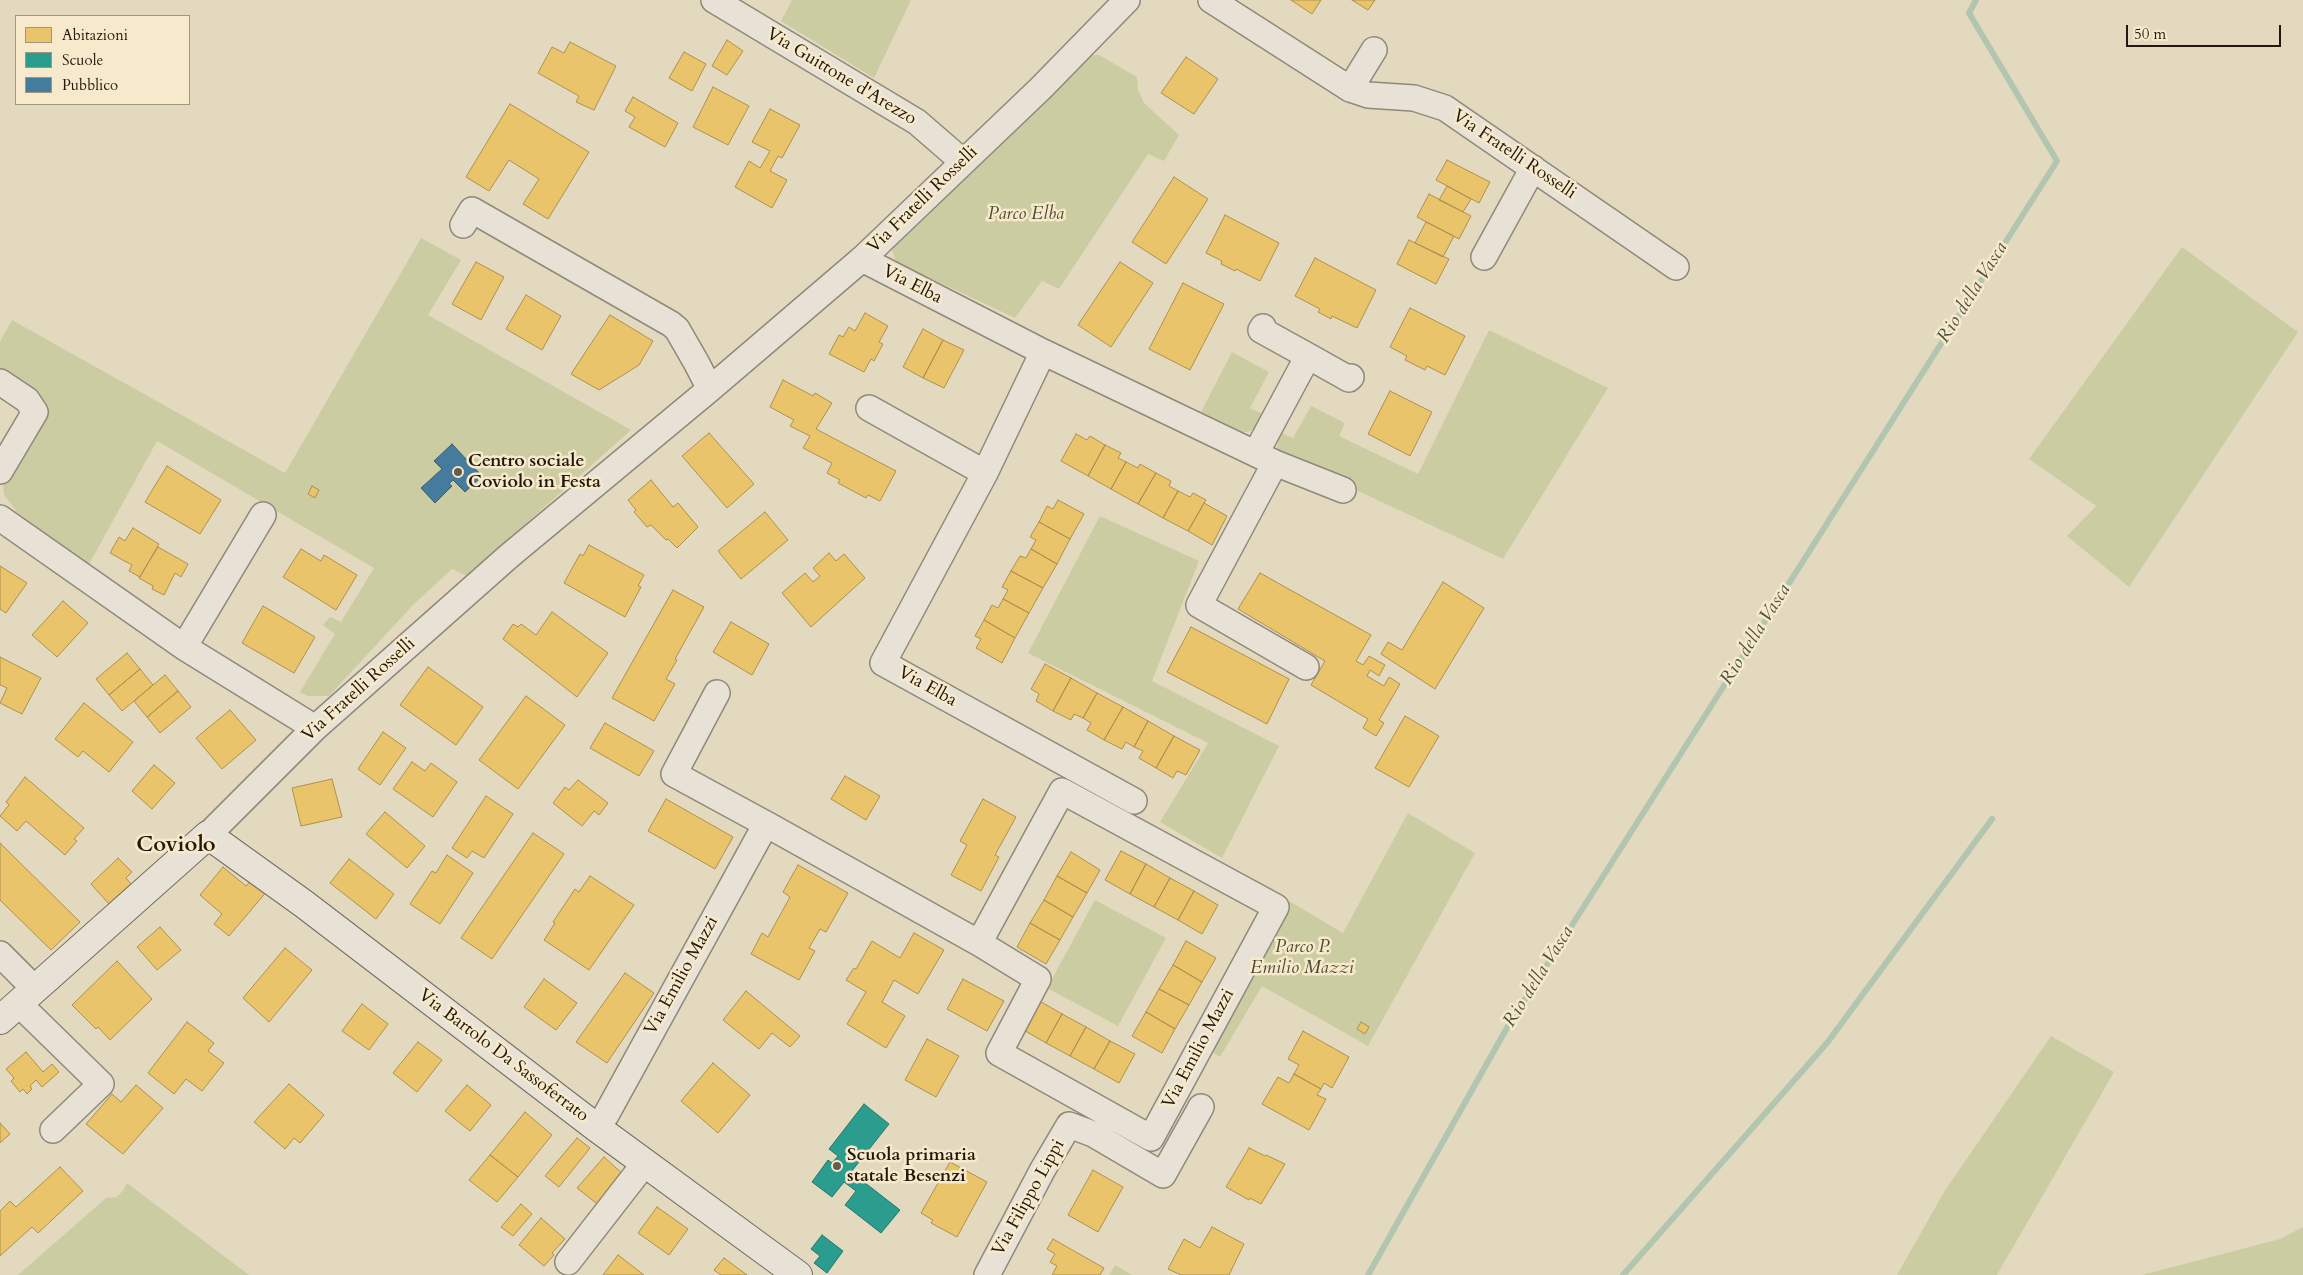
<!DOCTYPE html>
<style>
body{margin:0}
#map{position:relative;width:2303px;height:1275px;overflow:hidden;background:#e3d9bf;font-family:Cardo,serif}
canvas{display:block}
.legend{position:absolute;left:15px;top:15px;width:175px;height:90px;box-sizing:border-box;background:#f7eacc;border:1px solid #a2967f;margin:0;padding:6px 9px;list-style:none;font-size:15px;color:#22180c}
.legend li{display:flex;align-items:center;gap:10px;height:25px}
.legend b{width:25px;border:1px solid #a2967f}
.scale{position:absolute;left:2126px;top:25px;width:155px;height:22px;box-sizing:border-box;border:2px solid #22180c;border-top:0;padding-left:6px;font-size:15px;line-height:18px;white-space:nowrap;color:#22180c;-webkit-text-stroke:4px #f7eacc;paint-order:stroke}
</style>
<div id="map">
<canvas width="2303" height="1275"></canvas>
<ul class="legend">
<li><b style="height:14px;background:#e9c46a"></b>Abitazioni</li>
<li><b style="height:14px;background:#2a9d8f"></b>Scuole</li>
<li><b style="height:14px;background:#457b9d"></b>Pubblico</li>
</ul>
<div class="scale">50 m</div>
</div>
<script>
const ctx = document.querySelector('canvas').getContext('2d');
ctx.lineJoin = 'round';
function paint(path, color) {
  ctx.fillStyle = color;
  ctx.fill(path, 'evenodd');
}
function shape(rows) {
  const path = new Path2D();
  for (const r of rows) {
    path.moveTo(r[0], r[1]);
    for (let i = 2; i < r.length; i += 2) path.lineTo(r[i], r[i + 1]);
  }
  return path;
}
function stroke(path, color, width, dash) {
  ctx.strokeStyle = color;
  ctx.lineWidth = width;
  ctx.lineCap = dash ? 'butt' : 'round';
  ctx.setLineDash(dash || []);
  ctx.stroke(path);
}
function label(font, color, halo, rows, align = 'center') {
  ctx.font = font + ' Cardo,serif';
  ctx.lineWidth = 5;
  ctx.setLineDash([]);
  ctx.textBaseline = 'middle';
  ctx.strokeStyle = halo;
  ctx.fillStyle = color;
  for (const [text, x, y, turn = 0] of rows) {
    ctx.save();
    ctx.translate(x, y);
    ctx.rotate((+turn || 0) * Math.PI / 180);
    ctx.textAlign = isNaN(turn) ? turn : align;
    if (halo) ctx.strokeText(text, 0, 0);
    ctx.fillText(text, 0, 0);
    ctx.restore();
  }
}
paint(shape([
 [792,0,911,0,874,78,781,21],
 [1092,55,1099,55,1137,77,1138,90,1144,103,1179,135,1164,161,1148,154,1059,289,1042,281,1015,318,896,262,892,250,896,245],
 [421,238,461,260,428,315,631,430,467,576,452,569,413,605,329,696,308,696,300,692,335,634,323,625,330,617,341,622,374,568,157,441,88,566,18,513,4,495,3,484,43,419,0,373,0,342,12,320,285,473],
 [2182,247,2298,332,2129,587,2067,536,2096,506,2029,459],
 [1489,330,1608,388,1503,559,1290,459,1279,451,1277,447,1279,432,1293,438,1311,406,1345,423,1339,436,1418,474],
 [1232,352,1269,372,1250,408,1263,414,1255,428,1248,432,1242,432,1201,412],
 [1100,516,1199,561,1152,681,1279,746,1222,858,1160,822,1208,743,1028,653],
 [1408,813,1475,853,1368,1046,1262,986,1220,1057,1201,1045,1276,907,1284,898,1343,933],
 [1095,900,1166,938,1118,1026,1047,988],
 [2051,1036,2114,1072,1997,1275,1897,1275,1944,1192],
 [127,1183,249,1275,18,1275,106,1198,116,1197,123,1191],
 [2303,1227,2303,1275,2142,1275,2280,1239],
 [1115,1265,1132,1275,1109,1275]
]), '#cccca3');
const homes = shape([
 [1291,0,1321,0,1312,14,1291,0],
 [1352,0,1375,0,1368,10,1352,0],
 [727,40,743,51,727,75,712,66,727,40],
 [570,42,616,66,594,110,576,102,579,96,538,73,552,47,564,53,570,42],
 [684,52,706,64,692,91,669,78,684,52],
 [1186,57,1218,79,1194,114,1161,93,1186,57],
 [713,87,749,106,728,145,693,127,713,87],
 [633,97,678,123,665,147,629,127,635,117,625,111,633,97],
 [510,104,589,152,548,219,523,204,539,179,509,160,489,191,466,177,510,104],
 [770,109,800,125,782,158,778,156,770,171,787,180,772,208,735,187,749,161,760,168,770,151,752,142,770,109],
 [1447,160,1490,182,1479,203,1436,180,1447,160],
 [1174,177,1208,199,1166,264,1132,242,1174,177],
 [1447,186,1471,199,1463,212,1439,200,1447,186],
 [1429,194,1471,216,1459,239,1417,217,1429,194],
 [1225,215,1279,243,1260,281,1236,269,1235,271,1221,264,1222,261,1206,253,1225,215],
 [1426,222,1454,236,1443,257,1415,243,1426,222],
 [1409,240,1449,259,1436,284,1397,264,1409,240],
 [1315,258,1376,290,1357,328,1332,316,1331,319,1318,312,1320,309,1295,296,1315,258],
 [476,262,504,277,481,320,452,304,476,262],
 [1120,262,1153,283,1111,347,1078,325,1120,262],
 [1183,283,1224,304,1190,370,1149,349,1183,283],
 [526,295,561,316,542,350,506,329,526,295],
 [1410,308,1465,336,1445,375,1427,366,1425,370,1405,360,1407,356,1390,347,1410,308],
 [865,313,888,326,879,342,883,344,874,361,871,359,864,372,829,354,839,335,843,337,849,327,855,331,865,313],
 [610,315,653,341,639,365,599,390,571,374,610,315],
 [923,329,943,340,923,378,903,367,923,329],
 [943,340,964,350,944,388,923,378,943,340],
 [783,380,813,396,815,393,832,403,816,429,896,471,880,501,868,495,866,498,838,483,840,480,827,473,832,463,803,448,810,436,790,426,794,420,770,407,783,380],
 [1390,391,1432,412,1410,456,1368,434,1390,391],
 [709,433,754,484,727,508,682,456,709,433],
 [1076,434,1087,440,1090,436,1105,445,1088,476,1061,461,1076,434],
 [1105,445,1121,453,1118,458,1126,462,1111,489,1088,476,1105,445],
 [1126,462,1138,468,1140,464,1156,473,1138,504,1111,489,1126,462],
 [167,466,221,500,200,534,145,502,167,466],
 [1156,473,1171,481,1169,486,1178,491,1163,518,1138,504,1156,473],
 [651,480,673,507,678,503,698,527,677,548,668,539,666,540,651,525,647,527,634,512,636,510,628,500,651,480],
 [312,486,319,490,315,498,308,494,312,486],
 [1178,491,1190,497,1193,493,1206,500,1188,531,1163,518,1178,491],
 [1058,500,1084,514,1070,539,1039,522,1047,506,1053,509,1058,500],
 [1204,503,1227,516,1212,545,1188,531,1204,503],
 [765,512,788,540,741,579,718,551,765,512],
 [1039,522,1070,539,1057,564,1031,549,1036,540,1030,537,1039,522],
 [133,528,159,544,140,577,129,571,132,565,110,553,119,537,125,541,133,528],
 [589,545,644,575,638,586,641,587,625,617,564,583,580,554,583,556,589,545],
 [158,547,188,564,181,577,175,573,164,595,152,589,153,586,139,578,158,547],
 [301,549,321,561,324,555,357,575,336,610,283,577,301,549],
 [1031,549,1057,564,1043,588,1011,571,1020,556,1026,558,1031,549],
 [829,553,836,561,844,554,865,578,811,627,782,593,805,573,813,582,820,576,813,568,829,553],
 [0,566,27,583,6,613,0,609,0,566],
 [1011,571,1043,588,1029,613,1003,599,1008,590,1002,587,1011,571],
 [1260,573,1371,635,1356,661,1363,665,1369,656,1385,665,1379,676,1370,670,1367,676,1384,686,1389,677,1400,684,1379,720,1384,723,1376,736,1363,728,1368,719,1311,685,1325,661,1238,609,1260,573],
 [1443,582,1484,608,1435,689,1381,654,1388,642,1402,650,1443,582],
 [673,590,704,607,675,659,677,660,666,679,675,684,654,721,612,698,673,590],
 [1003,599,1029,613,1015,638,984,620,992,605,998,608,1003,599],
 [63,601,88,623,57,657,32,635,63,601],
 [263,606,315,637,294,673,242,643,263,606],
 [552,612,608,653,577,697,503,639,513,624,518,627,521,624,536,635,552,612],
 [984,620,1015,638,1002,663,976,648,981,639,975,636,984,620],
 [731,622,769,644,752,675,713,652,731,622],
 [1191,627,1289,679,1267,724,1167,672,1191,627],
 [127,653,140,669,109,695,96,679,127,653],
 [0,657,41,678,22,714,0,703,7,688,0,685,0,657],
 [1045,664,1071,678,1053,711,1036,701,1039,694,1031,689,1045,664],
 [428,667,483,707,456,745,400,705,428,667],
 [140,669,153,685,122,711,109,695,140,669],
 [165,675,178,691,147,717,134,701,165,675],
 [1071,678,1097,693,1083,718,1074,714,1071,720,1053,711,1071,678],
 [178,691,191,707,160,733,147,717,178,691],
 [1097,693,1123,707,1104,740,1087,730,1091,723,1083,718,1097,693],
 [526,696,565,725,518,789,479,760,526,696],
 [84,703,133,742,109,772,83,751,78,757,55,739,84,703],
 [1123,707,1148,721,1134,747,1126,742,1122,749,1104,740,1123,707],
 [230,710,256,740,222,769,196,738,230,710],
 [1405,716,1439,736,1409,787,1375,768,1405,716],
 [1148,721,1174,736,1156,768,1139,758,1143,751,1134,747,1148,721],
 [605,723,654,751,639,776,590,748,605,723],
 [383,732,406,748,380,785,358,769,383,732],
 [1174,736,1200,750,1186,775,1177,771,1173,778,1156,768,1174,736],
 [412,762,425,771,431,763,457,782,433,817,393,789,412,762],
 [154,765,175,783,152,809,132,791,154,765],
 [845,776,880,796,866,820,831,799,845,776],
 [25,777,84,828,74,839,77,841,65,855,26,821,17,831,0,816,9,805,6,802,25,777],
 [332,779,342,817,301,826,292,788,332,779],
 [578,780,608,803,599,815,594,811,582,826,553,803,565,787,569,790,578,780],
 [486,796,513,814,484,858,472,851,467,858,452,848,486,796],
 [666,799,733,837,715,869,648,831,666,799],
 [983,799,1016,817,995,855,999,857,981,891,951,875,967,845,960,841,983,799],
 [385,812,425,846,407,868,366,834,385,812],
 [533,833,564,854,492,959,461,938,533,833],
 [0,843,80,922,51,950,0,900,0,843],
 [1121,851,1146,864,1130,894,1105,880,1121,851],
 [1071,852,1100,870,1087,893,1057,876,1071,852],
 [447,855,473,873,440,924,410,904,432,871,436,873,447,855],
 [118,858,132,872,126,878,131,884,109,904,91,884,118,858],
 [349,859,394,894,376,919,330,883,349,859],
 [1146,864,1170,878,1154,907,1130,894,1146,864],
 [798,865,848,893,826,932,820,929,809,948,815,951,799,980,751,954,762,933,768,937,790,897,783,892,798,865],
 [223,867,246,886,253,878,268,890,229,936,214,924,222,914,200,895,223,867],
 [590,876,634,905,589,970,544,940,555,923,553,922,575,889,579,892,590,876],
 [1057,876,1087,893,1073,917,1044,900,1057,876],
 [1170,878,1194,891,1178,920,1154,907,1170,878],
 [1194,891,1218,905,1202,934,1178,920,1194,891],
 [1044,900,1073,917,1060,940,1030,923,1044,900],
 [1030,923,1060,940,1046,964,1017,947,1030,923],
 [160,927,181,950,157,970,137,947,160,927],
 [914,933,944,950,918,994,894,980,882,1002,905,1016,886,1048,847,1024,866,992,846,980,854,968,856,969,872,941,900,958,914,933],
 [1186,941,1216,958,1202,982,1173,965,1186,941],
 [285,948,312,970,269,1022,243,998,285,948],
 [117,961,152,999,110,1040,98,1027,96,1029,72,1005,117,961],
 [1173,965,1202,982,1189,1005,1159,989,1173,965],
 [625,973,654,993,607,1063,576,1042,625,973],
 [544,979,577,1003,556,1030,524,1007,544,979],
 [963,979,1004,1001,987,1031,947,1009,963,979],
 [1159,989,1189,1005,1175,1029,1146,1012,1159,989],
 [746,991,800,1036,790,1047,772,1033,759,1049,723,1020,746,991],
 [1038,1000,1062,1014,1046,1043,1022,1029,1038,1000],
 [362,1004,388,1024,369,1050,342,1031,362,1004],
 [1146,1012,1175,1029,1162,1053,1132,1036,1146,1012],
 [1062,1014,1086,1027,1070,1056,1046,1043,1062,1014],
 [187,1022,214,1043,208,1051,224,1063,202,1091,186,1079,174,1094,148,1073,187,1022],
 [1361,1022,1369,1027,1365,1034,1357,1029,1361,1022],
 [1086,1027,1110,1041,1094,1069,1070,1056,1086,1027],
 [1303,1031,1349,1057,1332,1088,1324,1083,1321,1089,1294,1074,1299,1065,1288,1059,1303,1031],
 [927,1039,959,1056,936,1097,905,1080,927,1039],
 [1110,1041,1135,1054,1119,1083,1094,1069,1110,1041],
 [418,1042,442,1060,417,1092,393,1073,418,1042],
 [26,1052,43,1072,52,1064,59,1072,42,1087,36,1080,30,1086,32,1089,27,1094,23,1089,20,1092,11,1081,14,1078,6,1069,26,1052],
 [713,1063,750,1095,718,1133,681,1101,713,1063],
 [1294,1074,1321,1089,1317,1095,1326,1099,1309,1130,1262,1104,1278,1077,1289,1083,1294,1074],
 [289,1084,324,1115,300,1143,294,1138,285,1149,254,1122,289,1084],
 [136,1085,163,1108,123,1154,86,1124,112,1094,121,1102,136,1085],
 [467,1085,491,1105,470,1131,445,1111,467,1085],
 [525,1112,552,1135,518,1177,490,1155,525,1112],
 [0,1123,10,1134,0,1143,0,1123],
 [577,1138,590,1148,559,1187,545,1176,577,1138],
 [1249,1148,1265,1156,1266,1155,1285,1164,1261,1204,1250,1198,1249,1200,1226,1187,1249,1148],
 [490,1155,518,1177,497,1202,469,1180,490,1155],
 [604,1157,625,1176,600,1206,577,1188,604,1157],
 [950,1162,987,1182,957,1237,931,1223,933,1220,921,1213,950,1162],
 [60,1167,83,1191,38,1233,32,1227,0,1256,0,1211,10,1201,16,1207,60,1167],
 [1093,1170,1123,1187,1098,1232,1068,1215,1093,1170],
 [521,1204,532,1214,513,1236,501,1227,521,1204],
 [657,1207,688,1229,669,1255,638,1233,657,1207],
 [541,1218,565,1239,552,1253,554,1255,544,1266,519,1245,541,1218],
 [1212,1227,1244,1244,1229,1275,1181,1275,1168,1269,1184,1239,1200,1248,1212,1227],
 [1053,1239,1104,1268,1100,1275,1052,1275,1057,1266,1050,1262,1055,1254,1047,1249,1053,1239],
 [618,1255,644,1275,603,1275,618,1255],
 [724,1258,747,1275,721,1275,714,1270,724,1258]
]);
paint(homes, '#e9c46a');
stroke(homes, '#ad904e', 1);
const schools = shape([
 [864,1104,889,1124,851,1172,900,1210,881,1233,845,1205,856,1191,844,1182,832,1197,812,1182,828,1160,832,1163,838,1156,829,1149,864,1104],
 [822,1235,843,1251,827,1273,814,1263,820,1256,811,1249,822,1235]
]);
paint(schools, '#2a9d8f');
stroke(schools, '#287568', 1);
const public = shape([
 [452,444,482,476,465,492,453,480,449,484,452,486,435,503,421,488,442,469,434,461,452,444]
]);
paint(public, '#457b9d');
stroke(public, '#3a5d72', 1);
stroke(shape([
 [1368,1275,1508,1026,2057,161,1969,13,1976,0],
 [1623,1275,1827,1043,1992,819]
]), '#b1c5b0', 6);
const street = shape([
 [714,0,917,122,962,161],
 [1211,0,1350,89,1368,95,1414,98,1445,108,1676,267],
 [1350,89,1374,50],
 [463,225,472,210,671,324,677,329,696,362,710,389],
 [1484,257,1533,168],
 [862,259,1043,352,1275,463,1343,490],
 [1263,327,1261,330,1308,356,1349,379,1351,377],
 [1043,352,985,473,883,663,1134,801],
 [0,382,27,400,35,412,0,471],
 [869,408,985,473],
 [1256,453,1308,356],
 [1275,463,1199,605,1306,667],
 [0,518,184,647,315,728],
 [184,647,263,515],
 [717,693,674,774,766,824],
 [208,835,315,728,509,556,710,389,862,259,1041,88,1127,0],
 [0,954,35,989],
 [19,1004,101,1084,53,1130],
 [597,1128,606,1115,766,824,979,943,1062,791,1276,907,1151,1138,999,1053,1038,979,979,943],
 [568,1262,645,1163],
 [987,1275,1043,1169,1069,1125,1093,1134,1163,1175,1201,1107]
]);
const secondary = shape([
 [0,1020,208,835,304,904,597,1128,798,1275]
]);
stroke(street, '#8f8979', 28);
stroke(secondary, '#756e60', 30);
stroke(street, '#e8e2d6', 25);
stroke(secondary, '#e8e2d6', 28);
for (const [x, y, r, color] of [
 [458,472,5,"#665c4b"],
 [837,1166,5,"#665c4b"]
]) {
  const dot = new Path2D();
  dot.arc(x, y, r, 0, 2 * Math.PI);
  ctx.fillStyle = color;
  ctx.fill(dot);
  stroke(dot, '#f7eacc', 2);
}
label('18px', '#22180c', '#f7eacc', [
 ["Via Guittone d'Arezzo",841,77,31],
 ["Via Fratelli Rosselli",1514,155,34],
 ["Via Fratelli Rosselli",923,200,-44],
 ["Via Elba",912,285,27],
 ["Via Elba",927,687,29],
 ["Via Fratelli Rosselli",359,690,-42],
 ["Via Emilio Mazzi",682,976,-61],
 ["Via Emilio Mazzi",1199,1049,-62],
 ["Via Bartolo Da Sassoferrato",503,1056,37],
 ["Via Filippo Lippi",1029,1198,-61]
]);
label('italic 18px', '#4f4b32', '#f7eacc', [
 ["Parco Elba",1026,215],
 ["Parco P.",1302,948],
 ["Emilio Mazzi",1302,969]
]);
label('bold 18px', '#22180c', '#f7eacc', [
 ["Centro sociale",468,462],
 ["Coviolo in Festa",468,483],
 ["Scuola primaria",847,1156],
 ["statale Besenzi",847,1177]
], 'left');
label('italic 19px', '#4c5243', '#f7eacc', [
 ["Rio della Vasca",1973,293,-58],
 ["Rio della Vasca",1756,635,-58],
 ["Rio della Vasca",1539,977,-58]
]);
label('bold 22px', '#22180c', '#f7eacc', [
 ["Coviolo",176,846]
]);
</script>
